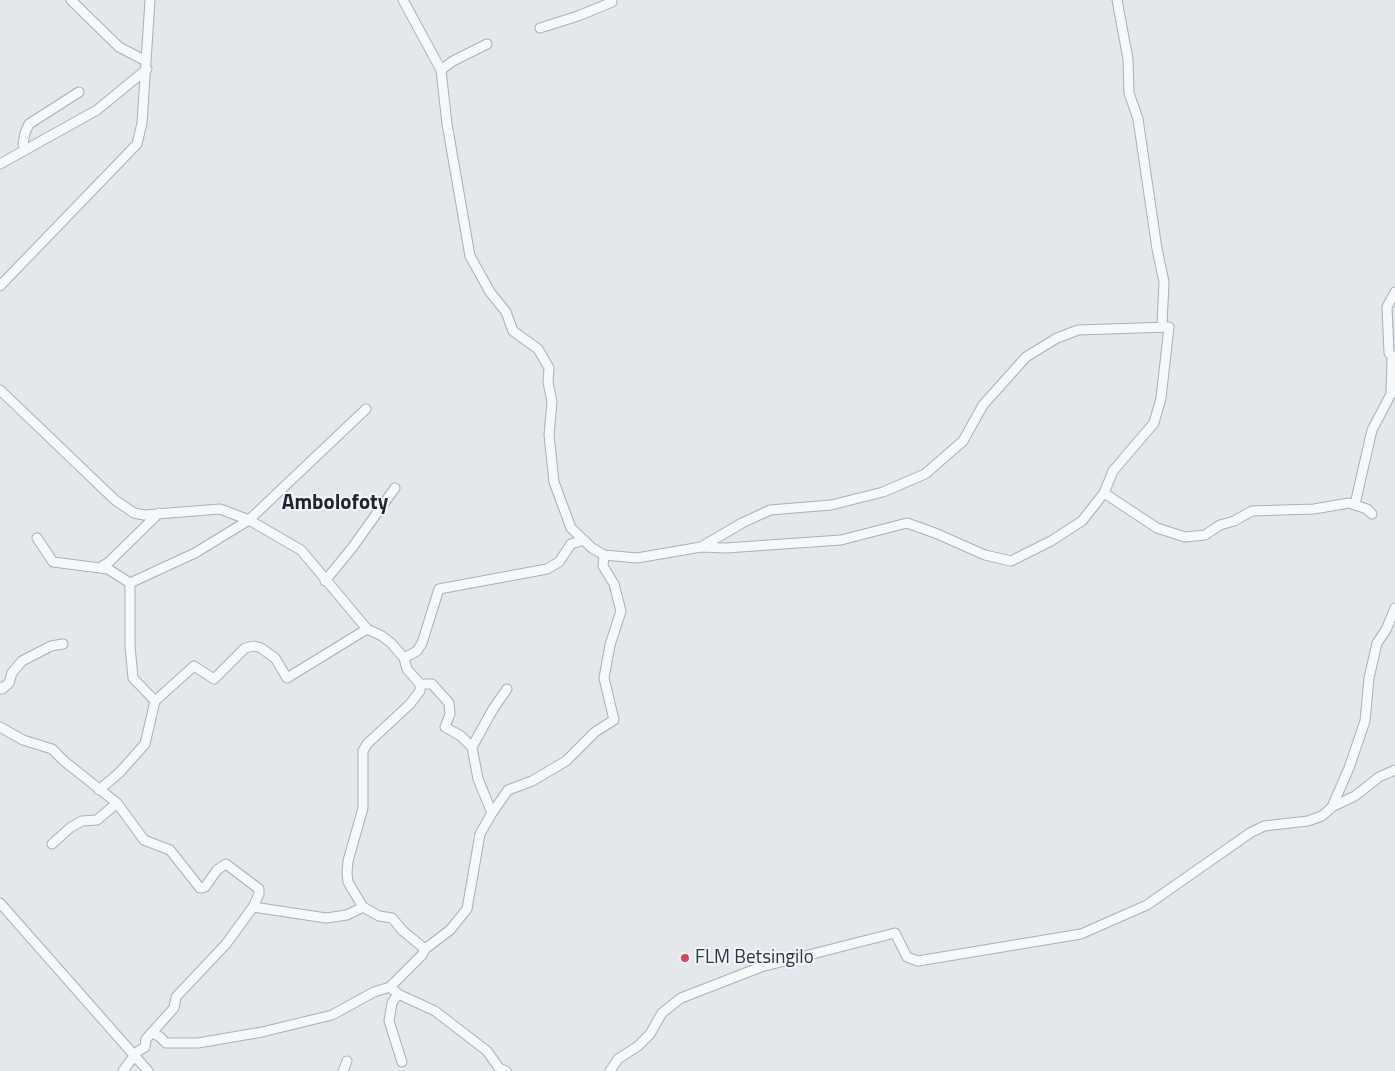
<!DOCTYPE html>
<style>
body{margin:0}
canvas{display:block;background:#e4e7ec}
</style>
<canvas width="1395" height="1071"></canvas>
<script>
const ctx = document.querySelector('canvas').getContext('2d');
ctx.lineJoin = 'round';
function shape(rows) {
  const path = new Path2D();
  for (const r of rows) {
    path.moveTo(r[0], r[1]);
    for (let i = 2; i < r.length; i += 2) path.lineTo(r[i], r[i + 1]);
  }
  return path;
}
function stroke(path, color, width, dash) {
  ctx.strokeStyle = color;
  ctx.lineWidth = width;
  ctx.lineCap = dash ? 'butt' : 'round';
  ctx.setLineDash(dash || []);
  ctx.stroke(path);
}
function label(font, color, halo, rows, align = 'center') {
  ctx.font = font + ' "Titillium Web",sans-serif';
  ctx.lineWidth = 4;
  ctx.setLineDash([]);
  ctx.textBaseline = 'middle';
  ctx.strokeStyle = halo;
  ctx.fillStyle = color;
  for (const [text, x, y, turn = 0] of rows) {
    ctx.save();
    ctx.translate(x, y);
    ctx.rotate((+turn || 0) * Math.PI / 180);
    ctx.textAlign = isNaN(turn) ? turn : align;
    if (halo) ctx.strokeText(text, 0, 0);
    ctx.fillText(text, 0, 0);
    ctx.restore();
  }
}
const minor = shape([
 [71,0,119,47,146,61],
 [403,0,441,70,447,124,470,256,490,292,506,312,513,331,538,349,549,368,548,382,552,402,549,435,554,482,571,528,592,548,604,555,637,558,701,547,726,548,841,540,907,523,935,533,985,555,1011,561,1051,541,1082,521,1104,493,1113,471,1154,423,1161,398,1169,327,1078,330,1057,338,1026,357,983,405,963,441,925,474,883,492,831,505,770,510,742,523,701,547],
 [1117,0,1128,59,1129,93,1138,119,1157,249,1164,282,1162,325],
 [540,28,578,16,612,2,611,0],
 [441,70,453,61,487,44],
 [25,150,23,144,25,133,29,124,79,92],
 [0,164,97,110,147,69],
 [0,286,137,144,142,123,150,0],
 [1395,292,1387,307,1389,353,1395,358],
 [0,390,115,500,134,513,144,515,220,509,249,520,301,550,367,629,382,636,391,643,404,658,407,669,420,684,432,684,449,703,450,714,445,727,461,736,472,747,478,779,492,813],
 [1104,493,1157,528,1185,537,1205,535,1220,525,1234,521,1252,511,1314,509,1349,503,1367,509,1372,514],
 [1355,504,1372,430,1391,394,1392,357],
 [37,538,53,562,108,569,130,583,195,553,249,520,366,409],
 [99,568,109,562,159,513],
 [325,581,352,548,395,488],
 [130,583,130,646,133,678,155,701],
 [404,658,417,651,422,643,439,589,547,569,559,562,571,544,584,540],
 [420,684,420,691,410,704,367,744,363,751,363,808,348,861,347,873,348,882,363,907,379,916,392,918,403,931,425,949],
 [0,687,2,689,9,683,12,673,22,661,51,646,63,644],
 [0,727,23,740,52,749,64,761,117,803,144,840,170,850,200,888,205,887,217,870,226,864,259,889,259,894,253,907,226,944,176,997,174,1008,146,1039,145,1047,137,1052,123,1071],
 [472,747,493,709,507,689],
 [99,790,120,772,145,744,155,701,194,666,214,679,245,648,254,646,261,648,275,658,287,678,367,629],
 [1332,807,1355,796,1379,777,1395,770],
 [52,844,71,827,82,821,97,820,117,803],
 [0,903,148,1071],
 [253,907,326,918,347,915,363,907],
 [390,987,422,955,425,949,450,930,467,909,480,834,492,813,508,790,532,781,566,761,595,732,614,720,604,678,610,645,621,611,614,584,603,566,604,555],
 [398,994,392,1003,389,1021,402,1062],
 [153,1033,160,1037,166,1043,198,1043,262,1032,332,1015,374,992,390,987,398,994,435,1011,487,1051,499,1068,506,1071],
 [343,1071,347,1061],
 [610,1071,618,1059,638,1046,650,1034,662,1013,681,998,761,967,895,933,907,957,918,961,1081,934,1147,905,1250,833,1264,826,1308,821,1322,816,1332,807,1349,768,1365,721,1369,678,1377,643,1386,630,1395,608]
]);
stroke(minor, '#a9aeb7', 11);
stroke(minor, '#f7f8fa', 9);
for (const [x, y, r, color] of [
 [685,958,5,"#d1495b"]
]) {
  const dot = new Path2D();
  dot.arc(x, y, r, 0, 2 * Math.PI);
  ctx.fillStyle = color;
  ctx.fill(dot);
  stroke(dot, '#f4f6f9', 2);
}
label('19px', '#2b3445', '#f4f6f9', [
 ["FLM Betsingilo",695,958]
], 'left');
label('bold 21px', '#1d2536', '#f4f6f9', [
 ["Ambolofoty",335,504]
]);
</script>
